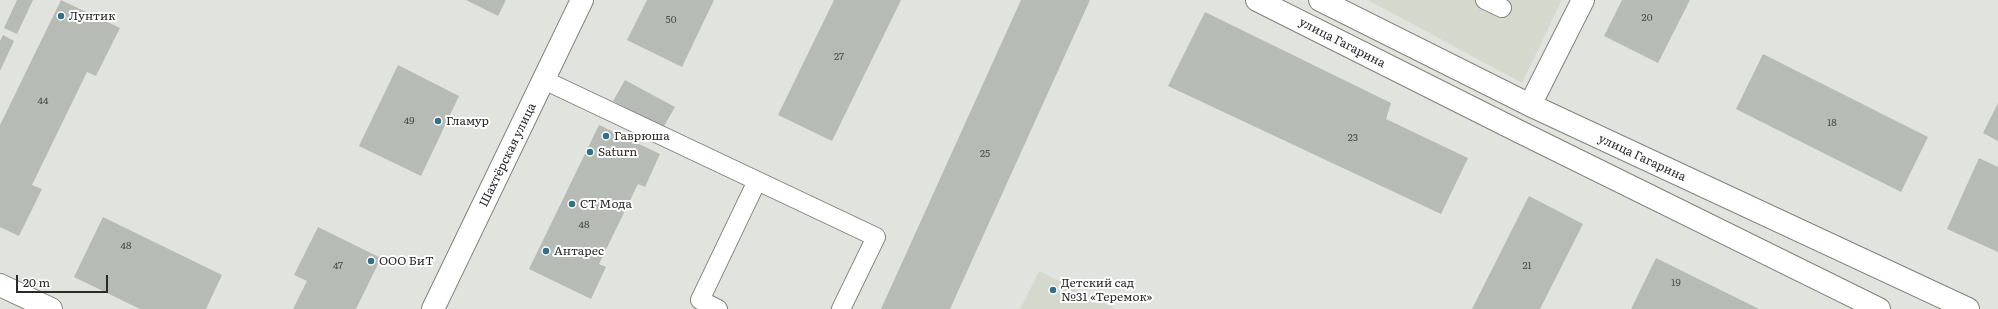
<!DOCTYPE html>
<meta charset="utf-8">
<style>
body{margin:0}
#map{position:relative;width:1998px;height:309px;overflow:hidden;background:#e1e4de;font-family:Literata,serif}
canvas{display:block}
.scale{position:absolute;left:16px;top:275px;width:92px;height:18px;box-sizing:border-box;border:2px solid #2a2b29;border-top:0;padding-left:5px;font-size:12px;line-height:14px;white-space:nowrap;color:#2a2b29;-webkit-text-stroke:3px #fff;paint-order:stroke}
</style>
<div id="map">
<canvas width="1998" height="309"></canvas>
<div class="scale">20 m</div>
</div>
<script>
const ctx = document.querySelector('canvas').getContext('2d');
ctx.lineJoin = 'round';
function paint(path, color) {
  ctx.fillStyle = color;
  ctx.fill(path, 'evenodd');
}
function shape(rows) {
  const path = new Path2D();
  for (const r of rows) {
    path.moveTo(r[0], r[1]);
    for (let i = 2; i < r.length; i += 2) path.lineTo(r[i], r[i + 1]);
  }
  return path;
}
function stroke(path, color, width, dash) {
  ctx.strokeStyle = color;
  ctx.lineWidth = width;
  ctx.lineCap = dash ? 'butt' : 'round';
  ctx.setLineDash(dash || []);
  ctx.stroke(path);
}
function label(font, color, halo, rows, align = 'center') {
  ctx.font = font + ' Literata,serif';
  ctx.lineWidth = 4;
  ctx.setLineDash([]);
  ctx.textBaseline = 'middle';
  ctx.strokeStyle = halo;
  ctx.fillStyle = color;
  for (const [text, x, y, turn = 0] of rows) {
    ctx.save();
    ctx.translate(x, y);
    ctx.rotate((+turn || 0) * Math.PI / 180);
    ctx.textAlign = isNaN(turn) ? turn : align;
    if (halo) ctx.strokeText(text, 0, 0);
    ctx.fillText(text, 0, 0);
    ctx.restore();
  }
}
paint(shape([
 [1368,0,1562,0,1522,83],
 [1039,271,1116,309,1020,309]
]), '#d5d9cd');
paint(shape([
 [17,0,33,0,17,34,4,28],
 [61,0,120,28,96,76,87,72,32,185,42,189,19,236,0,227,0,125],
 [466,0,506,0,498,16],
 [647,0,714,0,682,67,627,40],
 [834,0,901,0,832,141,778,115],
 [1021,0,1090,0,950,309,881,309],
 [1622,0,1690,0,1658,63,1604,36],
 [1205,12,1391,103,1386,119,1468,158,1441,214,1168,86],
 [3,35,14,41,0,71,0,41],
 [1763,54,1928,137,1901,192,1736,109],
 [398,65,459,96,421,176,359,146],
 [625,80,675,107,663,128,613,101],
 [1998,103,1998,141,1983,133],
 [599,125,660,154,645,187,638,184,599,264,606,267,591,299,529,269],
 [1979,158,1998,167,1998,252,1947,229],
 [1529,196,1583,224,1540,309,1472,309],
 [103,217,222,275,206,309,140,309,74,277],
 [318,227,381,258,356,309,293,309,307,281,294,275],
 [1656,258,1759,309,1631,309]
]), '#b6bbb6');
const lane = shape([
 [1485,0,1502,8],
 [544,80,876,237,841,309],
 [718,309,700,300,757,181]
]);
const street = shape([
 [1257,0,1518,131,1879,309],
 [1320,0,1530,105,1968,309],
 [1530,105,1583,0],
 [0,285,51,309]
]);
const secondary = shape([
 [433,309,582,0]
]);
stroke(lane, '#80827d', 20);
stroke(street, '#80827d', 24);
stroke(secondary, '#80827d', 24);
stroke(lane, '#fff', 18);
stroke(street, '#fff', 22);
stroke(secondary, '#fff', 22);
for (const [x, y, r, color] of [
 [61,16,4,"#336f86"],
 [438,121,4,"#336f86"],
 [606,136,4,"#336f86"],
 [590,152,4,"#336f86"],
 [572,204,4,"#336f86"],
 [546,251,4,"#336f86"],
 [371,261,4,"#336f86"],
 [1053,290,4,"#336f86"]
]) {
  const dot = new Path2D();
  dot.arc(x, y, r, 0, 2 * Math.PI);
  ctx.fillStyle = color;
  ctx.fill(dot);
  stroke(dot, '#fff', 1.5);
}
label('10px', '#4d4f4c', null, [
 ["20",1647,18],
 ["50",671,20],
 ["27",839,57],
 ["44",43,101],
 ["49",409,121],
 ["18",1832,123],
 ["23",1353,138],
 ["25",985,154],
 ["48",584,225],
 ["48",126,246],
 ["47",338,266],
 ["21",1527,266],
 ["19",1676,283]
]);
label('12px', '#2a2b29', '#fff', [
 ["Лунтик",69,16],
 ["Гламур",446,121],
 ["Гаврюша",614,136],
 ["Saturn",598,152],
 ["СТ Мода",580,204],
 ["Антарес",554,251],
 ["ООО БиТ",379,261],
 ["Детский сад",1061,283],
 ["№31 «Теремок»",1061,297]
], 'left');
label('12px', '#2a2b29', '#fff', [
 ["улица Гагарина",1342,43,27],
 ["Шахтёрская улица",508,155,-64],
 ["улица Гагарина",1642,158,25]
]);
</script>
